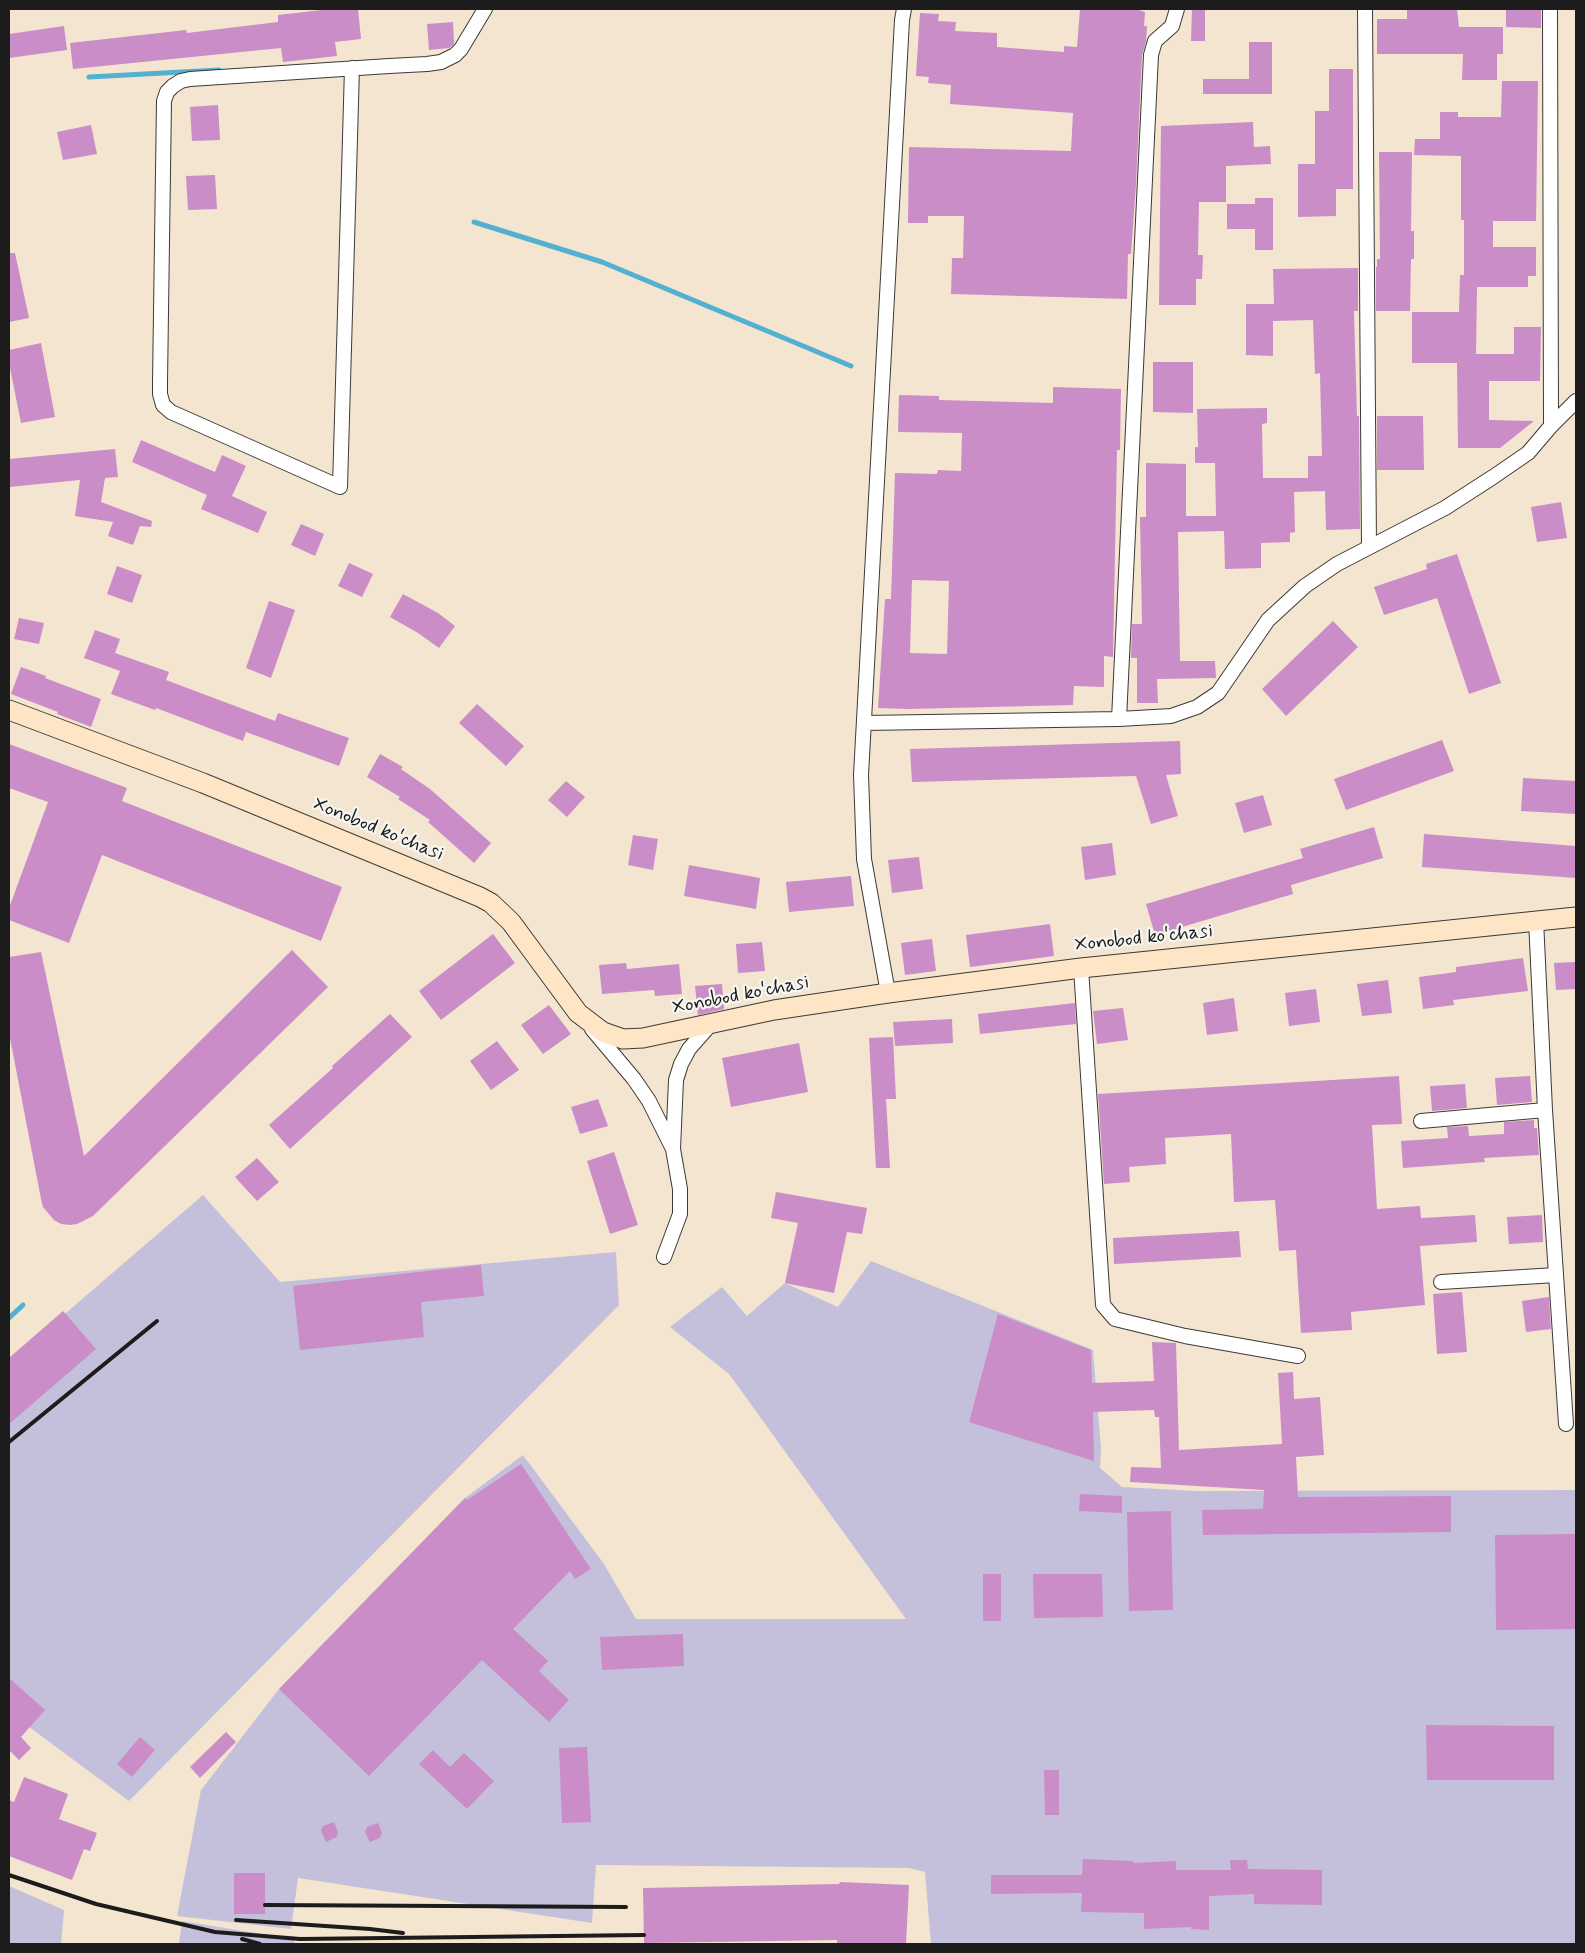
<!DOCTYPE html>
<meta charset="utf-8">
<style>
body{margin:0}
#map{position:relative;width:1585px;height:1953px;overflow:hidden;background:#f4e5d0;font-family:Mynerve,sans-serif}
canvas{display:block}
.frame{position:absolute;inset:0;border:10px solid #1c1c1c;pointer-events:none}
</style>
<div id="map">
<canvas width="1585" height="1953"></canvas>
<div class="frame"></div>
</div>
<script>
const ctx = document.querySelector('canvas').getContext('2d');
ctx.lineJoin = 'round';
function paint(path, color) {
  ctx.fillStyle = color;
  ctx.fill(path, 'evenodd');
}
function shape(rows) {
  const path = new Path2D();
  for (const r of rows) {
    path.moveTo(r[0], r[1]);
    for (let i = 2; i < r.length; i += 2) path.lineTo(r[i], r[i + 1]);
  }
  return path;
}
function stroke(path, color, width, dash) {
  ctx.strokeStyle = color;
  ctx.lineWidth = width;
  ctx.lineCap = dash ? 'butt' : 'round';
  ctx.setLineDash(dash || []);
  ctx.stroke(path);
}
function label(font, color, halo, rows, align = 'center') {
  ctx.font = font + ' Mynerve,sans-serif';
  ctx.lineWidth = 4.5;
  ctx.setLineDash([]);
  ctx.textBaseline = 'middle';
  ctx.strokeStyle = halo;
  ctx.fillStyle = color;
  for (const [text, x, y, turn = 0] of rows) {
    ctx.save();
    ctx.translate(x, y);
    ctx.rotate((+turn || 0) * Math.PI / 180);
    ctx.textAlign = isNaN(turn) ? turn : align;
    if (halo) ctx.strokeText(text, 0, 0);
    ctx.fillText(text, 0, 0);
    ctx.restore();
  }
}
paint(shape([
 [203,1195,280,1282,616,1252,619,1305,129,1801,9,1712,9,1362],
 [871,1261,1093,1350,1101,1449,1100,1468,1122,1487,1196,1491,1576,1490,1576,1944,931,1944,925,1872,909,1868,596,1865,592,1923,298,1878,291,1929,177,1916,201,1790,279,1689,465,1498,523,1455,604,1564,636,1619,906,1619,729,1374,670,1327,722,1287,747,1316,785,1283,838,1307],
 [9,1886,64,1910,61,1944,9,1944],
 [182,1921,293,1939,295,1944,179,1944]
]), '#c4c0db');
stroke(shape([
 [89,77,219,70],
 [474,222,602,262,851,366],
 [9,1318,23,1305]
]), '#53b0d1', 5);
paint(shape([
 [330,9,358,9,361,39,335,42,337,56,283,62,281,48,73,69,70,43,186,30,187,33,278,22,278,15],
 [1080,9,1135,9,1145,12,1144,26,1147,26,1146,42,1142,55,1136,184,1131,254,1128,254,1127,299,951,294,952,258,963,258,964,216,928,216,928,223,908,223,909,147,1071,151,1073,113,950,104,951,85,928,83,929,77,916,76,920,13,939,14,938,21,956,22,955,31,997,33,997,47,1064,52,1064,46,1077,47],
 [1192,9,1205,9,1205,41,1191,41],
 [1407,9,1457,9,1459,27,1503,27,1503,54,1497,54,1497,80,1462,80,1463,54,1377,54,1377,19,1407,19],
 [1506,9,1541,9,1541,28,1506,27],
 [453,22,454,44,449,48,429,50,427,24],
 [64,26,67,50,9,58,9,34],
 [1249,42,1272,42,1272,94,1203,94,1203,79,1249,79],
 [1329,69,1353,69,1353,189,1336,189,1336,216,1298,217,1298,164,1315,164,1315,111,1329,111],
 [1502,81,1538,81,1536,221,1493,221,1493,247,1536,247,1536,276,1528,276,1528,287,1477,287,1476,354,1514,354,1514,327,1541,327,1540,381,1489,381,1489,420,1534,421,1500,448,1458,448,1457,363,1412,363,1412,312,1459,312,1460,275,1464,275,1464,220,1461,220,1461,156,1414,155,1415,139,1440,139,1440,112,1458,112,1458,117,1501,117],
 [218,105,220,140,192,141,190,107],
 [1253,122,1254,147,1270,146,1271,164,1226,166,1226,202,1199,202,1198,255,1203,255,1202,279,1196,279,1196,305,1159,305,1161,126],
 [91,125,97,154,63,160,57,132],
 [1379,152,1412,152,1411,231,1414,231,1414,259,1411,259,1410,311,1376,311,1376,267,1377,267,1377,259,1380,259],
 [215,175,217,209,188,210,186,176],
 [1255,198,1273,198,1273,250,1255,250,1255,229,1227,229,1227,204,1255,204],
 [9,253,15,253,29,318,9,322],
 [1358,268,1358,311,1354,311,1357,416,1359,416,1360,529,1326,530,1325,491,1294,492,1295,532,1290,533,1290,542,1261,543,1261,568,1225,569,1224,531,1178,532,1180,661,1215,661,1216,678,1157,679,1158,703,1137,703,1137,658,1131,658,1132,624,1142,624,1140,517,1146,517,1146,463,1186,464,1186,516,1216,516,1215,463,1195,463,1195,447,1198,447,1197,409,1267,408,1267,423,1262,424,1263,478,1308,478,1308,456,1322,456,1320,373,1315,374,1313,320,1273,321,1273,356,1246,355,1246,304,1274,304,1273,269],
 [41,343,55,417,21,423,9,363,9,350],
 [1153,362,1193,362,1193,413,1153,412],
 [1053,387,1121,389,1120,450,1117,450,1113,657,1104,656,1104,687,1074,686,1073,705,909,709,878,708,885,599,891,599,895,473,937,474,938,470,961,471,962,433,898,432,899,395,939,396,939,400,1053,403],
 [912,580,949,581,947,654,910,653],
 [1377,416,1423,416,1424,470,1377,470],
 [141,440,215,472,222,455,246,466,232,496,267,512,258,533,201,509,207,495,132,462],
 [115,449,118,477,105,478,101,502,152,521,151,527,140,526,133,545,108,536,113,522,75,516,80,480,9,487,9,459],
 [1561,502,1567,538,1537,542,1531,507],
 [301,524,324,534,315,556,291,545],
 [1457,554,1501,683,1469,694,1437,598,1384,615,1374,587,1427,569,1426,564],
 [349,563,373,574,362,597,338,586],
 [117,566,142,575,132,603,107,594],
 [403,594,438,613,455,626,439,648,418,633,390,617],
 [269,601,295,610,271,678,246,668],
 [19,618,44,623,39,644,14,639],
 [1333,621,1358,647,1286,716,1262,689],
 [95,630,120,639,115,653,169,672,166,680,275,721,278,713,349,738,339,766,246,732,243,741,156,708,155,710,111,694,120,671,84,658],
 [21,667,46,676,45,678,101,699,91,727,57,714,58,712,11,694],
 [477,704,524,746,506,766,459,723],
 [1442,740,1454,771,1346,810,1334,779],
 [1180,741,1181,774,1166,775,1178,816,1151,824,1136,776,912,782,910,749],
 [9,744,127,788,122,801,342,887,321,941,102,855,69,943,9,920,9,908,48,802,9,788],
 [380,754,403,767,401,769,430,789,491,843,474,863,428,822,430,820,398,799,400,797,367,777],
 [1523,778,1576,781,1576,814,1521,811],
 [566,781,585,797,567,817,548,800],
 [1263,795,1272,825,1244,833,1235,803],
 [1374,827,1383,858,1291,885,1293,894,1155,935,1146,904,1303,858,1300,849],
 [1424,834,1576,846,1576,878,1422,867],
 [633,835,658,839,653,870,628,865],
 [1112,843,1116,875,1085,880,1081,847],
 [919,857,923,889,892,893,888,860],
 [689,865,760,878,756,909,684,896],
 [851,876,854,906,789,912,786,882],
 [1050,924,1054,956,970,967,966,935],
 [493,934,515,963,441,1020,419,991],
 [932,939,936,971,905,975,901,943],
 [762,942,765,971,738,973,736,944],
 [292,950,328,987,93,1216,77,1224,70,1225,61,1224,54,1220,43,1207,41,1199,9,1033,9,957,41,952,84,1156],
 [1523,958,1528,991,1453,1000,1454,1005,1423,1009,1419,977,1456,972,1456,967],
 [1576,962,1576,989,1556,990,1554,963],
 [626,963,627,969,679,964,682,994,655,996,654,990,602,994,599,965],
 [1388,980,1392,1013,1362,1016,1357,984],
 [722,984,724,1009,698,1015,695,986],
 [1316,989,1320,1022,1289,1026,1285,993],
 [1234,998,1238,1031,1207,1035,1203,1003],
 [1075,1003,1076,1024,980,1034,978,1014],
 [549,1005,571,1034,543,1054,521,1025],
 [1123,1008,1128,1040,1097,1044,1093,1011],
 [390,1014,412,1037,290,1149,269,1125,333,1068,332,1066],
 [952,1019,953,1043,895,1046,893,1022],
 [893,1037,896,1099,886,1099,890,1168,876,1168,869,1038],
 [497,1041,519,1070,491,1090,470,1061],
 [799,1043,808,1092,731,1107,722,1058],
 [1399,1076,1402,1124,1372,1125,1377,1209,1420,1206,1421,1218,1475,1215,1477,1242,1420,1246,1425,1305,1351,1312,1352,1330,1301,1333,1296,1250,1279,1251,1275,1200,1234,1202,1231,1134,1165,1138,1166,1164,1129,1167,1130,1182,1104,1184,1098,1094],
 [1530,1076,1532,1102,1497,1105,1495,1078],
 [1465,1084,1467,1108,1432,1111,1430,1086],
 [598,1099,608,1126,580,1134,571,1107],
 [1534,1120,1534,1128,1537,1128,1539,1155,1484,1158,1485,1162,1403,1168,1401,1141,1448,1138,1447,1127,1468,1126,1469,1136,1504,1134,1504,1122],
 [614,1152,638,1225,610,1234,587,1161],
 [257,1158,279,1182,257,1201,235,1177],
 [776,1192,867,1208,862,1234,847,1232,834,1293,785,1283,798,1223,771,1218],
 [1542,1215,1543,1242,1509,1244,1507,1217],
 [1239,1231,1241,1257,1114,1264,1113,1238],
 [481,1265,484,1296,421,1302,424,1337,300,1350,293,1286],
 [1462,1292,1467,1352,1437,1354,1433,1294],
 [1549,1297,1551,1329,1526,1332,1522,1301],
 [63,1311,96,1349,9,1424,9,1358],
 [998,1314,1091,1350,1092,1383,1154,1381,1152,1342,1176,1343,1179,1450,1282,1444,1278,1373,1293,1372,1294,1399,1320,1397,1324,1455,1296,1457,1298,1497,1451,1496,1451,1532,1203,1535,1202,1510,1263,1509,1264,1490,1130,1482,1131,1467,1161,1468,1159,1417,1155,1417,1154,1410,1093,1412,1094,1461,969,1422],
 [521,1464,591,1569,575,1579,570,1571,513,1629,548,1661,539,1671,569,1700,549,1722,482,1660,369,1776,279,1689,465,1498,467,1500],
 [1080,1494,1122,1496,1122,1513,1079,1511],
 [1171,1511,1173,1610,1129,1611,1127,1512],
 [1575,1534,1576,1629,1496,1630,1495,1535],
 [983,1574,1001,1574,1001,1621,983,1621],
 [1033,1574,1102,1574,1103,1617,1034,1618],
 [683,1634,684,1666,602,1670,600,1637],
 [9,1678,45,1710,21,1737,31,1748,19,1760,9,1750],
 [1426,1725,1554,1726,1554,1780,1427,1780],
 [226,1732,236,1742,200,1778,190,1767],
 [140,1737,155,1750,132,1777,117,1764],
 [587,1747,591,1822,562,1823,559,1748],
 [433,1750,450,1767,464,1753,494,1781,467,1809,419,1764],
 [1044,1770,1059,1770,1059,1815,1045,1815],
 [24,1777,68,1794,59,1819,97,1833,90,1851,84,1849,72,1880,9,1856,9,1800,14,1802],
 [334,1822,338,1832,337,1837,326,1842,321,1831,323,1826],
 [378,1823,382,1833,380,1838,370,1842,365,1832,367,1827],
 [1083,1859,1133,1861,1133,1863,1176,1861,1176,1870,1231,1870,1230,1860,1247,1860,1248,1869,1322,1870,1322,1905,1254,1904,1254,1894,1209,1896,1209,1930,1191,1929,1191,1927,1144,1929,1144,1913,1081,1912,1082,1893,991,1894,991,1875,1082,1875],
 [234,1873,265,1873,265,1914,234,1914],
 [840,1882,909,1885,906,1944,837,1944,837,1940,644,1943,643,1888,839,1884]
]), '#ca8dc8');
const street = shape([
 [1365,9,1369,547],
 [1550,9,1551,426],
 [352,68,340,487,171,412,163,405,160,394,160,382,164,101,167,92,173,86,181,81,190,79,389,66,427,64,441,62,455,55,461,49,485,9],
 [1119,719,1151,55,1155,41,1172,26,1177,9],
 [864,723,1119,719,1171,716,1197,707,1218,693,1268,620,1305,586,1337,564,1445,508,1493,477,1528,453,1551,426,1576,401],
 [1536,920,1545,1110,1566,1424],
 [1081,968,1103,1305,1115,1319,1185,1336,1298,1356],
 [888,993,864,859,861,775,902,20,904,9],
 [592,1029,634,1079,649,1101,673,1149,676,1080,681,1064,689,1049,711,1024],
 [1421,1121,1545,1110],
 [664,1257,680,1214,680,1189,673,1149],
 [1441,1282,1556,1275]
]);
const secondary = shape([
 [9,710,203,783,480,897,491,903,511,922,578,1013,603,1032,623,1039,643,1038,774,1010,888,993,1081,968,1576,917]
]);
stroke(street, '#3c3a37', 16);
stroke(secondary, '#3c3a37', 21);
stroke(street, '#fff', 14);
stroke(secondary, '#fee5c5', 19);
stroke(shape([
 [9,1442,157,1321],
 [9,1875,96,1904,215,1932,300,1939,644,1935],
 [265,1905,626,1907],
 [236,1920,370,1929,403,1933],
 [242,1939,260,1944]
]), '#1c1c1c', 4);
label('20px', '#1c1c1c', '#f6f6f2', [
 ["Xonobod koʻchasi",378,830,22],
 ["Xonobod koʻchasi",1144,939,-6],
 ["Xonobod koʻchasi",741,996,-11]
]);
</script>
